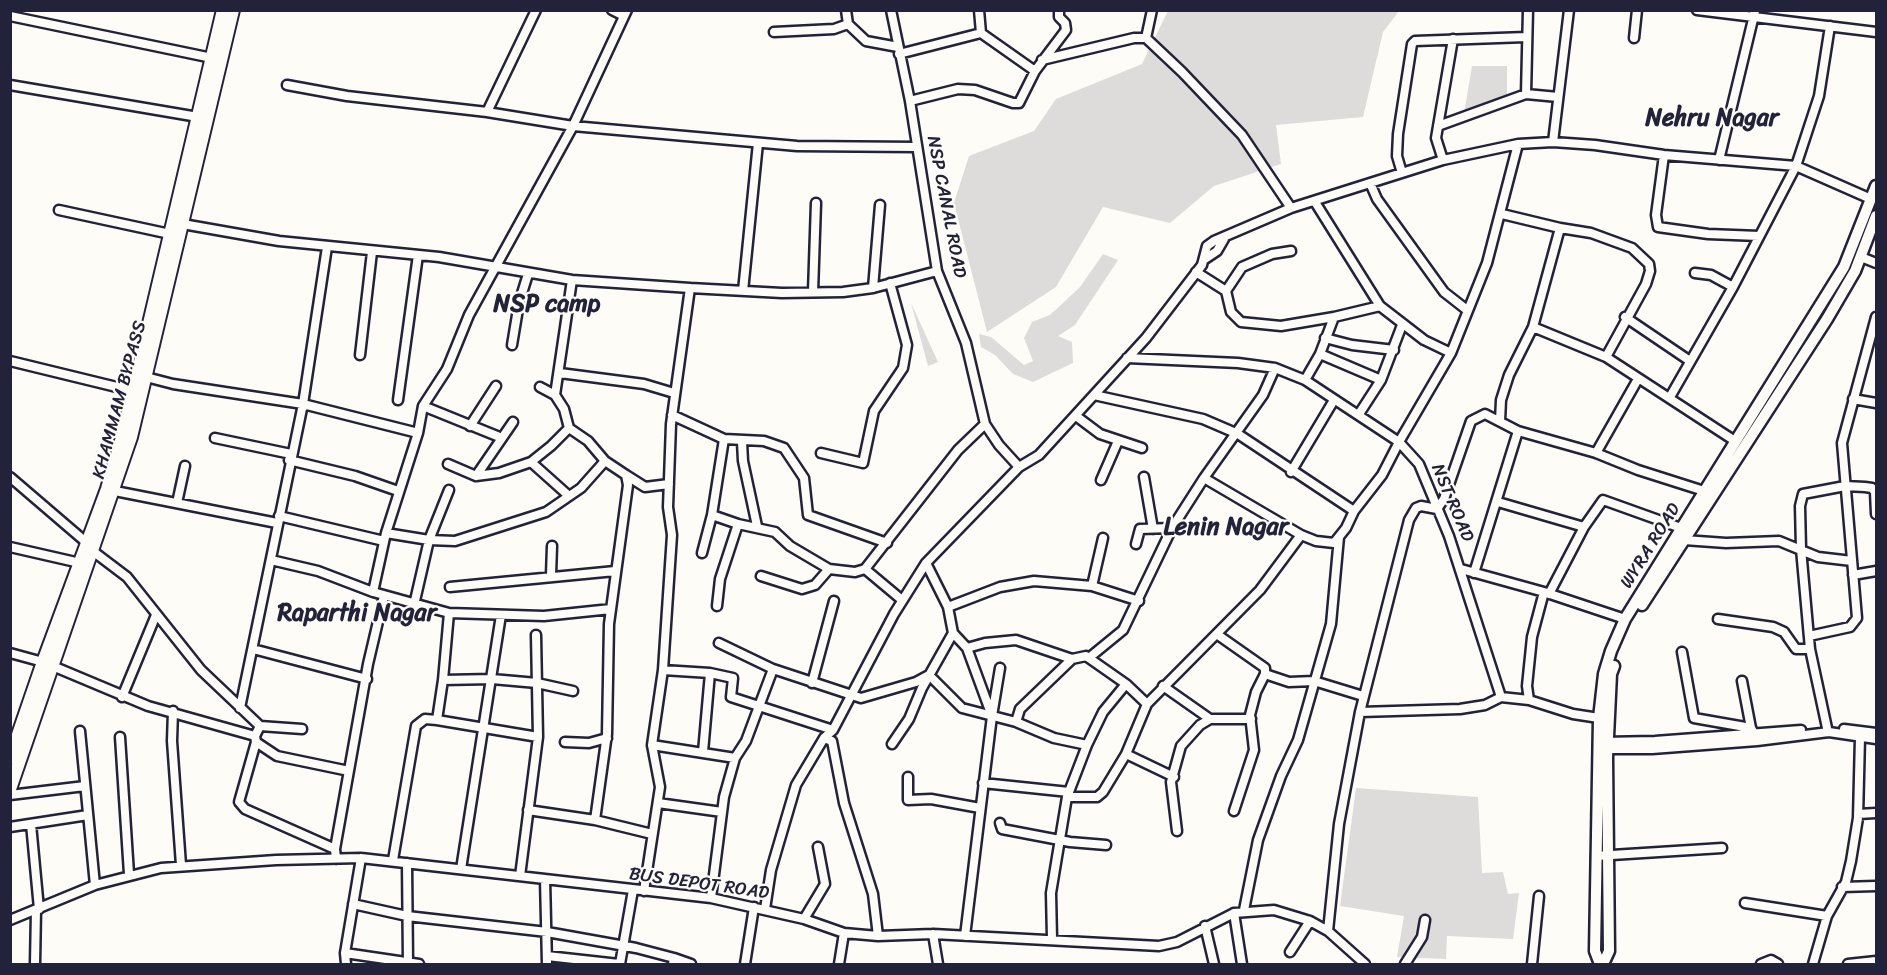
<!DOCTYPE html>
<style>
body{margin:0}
#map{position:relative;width:1887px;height:975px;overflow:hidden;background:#fdfcf7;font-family:Sriracha,sans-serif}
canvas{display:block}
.frame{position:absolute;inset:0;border:12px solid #22223b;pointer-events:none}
</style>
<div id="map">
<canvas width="1887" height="975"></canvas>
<div class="frame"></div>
</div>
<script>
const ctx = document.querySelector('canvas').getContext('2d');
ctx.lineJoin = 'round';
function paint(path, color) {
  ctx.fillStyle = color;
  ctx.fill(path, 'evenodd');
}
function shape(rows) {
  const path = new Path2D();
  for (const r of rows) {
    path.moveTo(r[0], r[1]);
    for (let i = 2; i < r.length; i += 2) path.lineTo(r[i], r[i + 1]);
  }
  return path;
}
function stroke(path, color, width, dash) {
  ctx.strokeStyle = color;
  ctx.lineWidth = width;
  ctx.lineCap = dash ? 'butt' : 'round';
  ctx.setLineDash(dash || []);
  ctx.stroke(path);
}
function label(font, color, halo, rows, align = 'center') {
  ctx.font = font + ' Sriracha,sans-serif';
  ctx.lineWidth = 4.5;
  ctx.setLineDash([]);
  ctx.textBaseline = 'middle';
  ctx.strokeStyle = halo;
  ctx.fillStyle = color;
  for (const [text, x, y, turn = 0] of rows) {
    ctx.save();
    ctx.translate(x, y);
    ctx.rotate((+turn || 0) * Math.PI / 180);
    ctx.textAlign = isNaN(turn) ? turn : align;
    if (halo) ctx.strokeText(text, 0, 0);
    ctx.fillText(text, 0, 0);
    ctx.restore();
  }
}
paint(shape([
 [1168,11,1399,11,1383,32,1363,117,1276,125,1281,164,1214,186,1170,223,1103,207,1056,287,987,332,954,203,969,156,1034,131,1056,99,1142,64],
 [1472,66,1507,66,1507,97,1464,114],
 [1103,254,1118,260,1075,325,1058,336,1072,342,1073,363,1033,382,1013,374,995,355,981,347,979,334,991,337,1024,365,1033,361,1024,338,1032,322,1050,315,1080,287],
 [911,303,938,362,928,366],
 [1356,788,1478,797,1482,873,1503,872,1508,894,1519,893,1513,939,1447,936,1446,959,1397,957,1404,916,1340,906]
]), '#dddcdb');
const minor = shape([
 [612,10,624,16],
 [627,10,573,126,797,146,917,147],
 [846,10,848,24,866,41,898,47],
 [891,10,910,101,937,271,966,343,985,424,999,445,1019,467],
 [979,10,981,33],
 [1697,10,1876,32],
 [10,16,212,58],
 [774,32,834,29,848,24],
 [1146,38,1152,10],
 [1634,38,1637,10],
 [899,54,981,33,1035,71],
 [1042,60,1134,38,1146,38,1182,72,1242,135,1291,208],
 [10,85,198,117],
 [287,85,347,96,487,112,573,126,469,315,447,369,423,406,418,433,386,533,373,592],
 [1526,94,1528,10],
 [910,101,958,89,975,90,1013,103,1019,103,1035,71,1066,30,1065,23,1059,17,1059,10],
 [487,112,536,10],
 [1438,126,1526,94,1558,97],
 [1553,142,1569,10],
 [1664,155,1656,215,1658,227,1708,234,1759,236],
 [1443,160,1436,138,1453,39],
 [1719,160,1755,11],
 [1402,173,1397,156,1398,134,1412,44,1415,41,1526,37],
 [1370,183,1377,199,1444,292,1467,310],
 [1315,202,1380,306,1424,340,1451,353],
 [59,210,170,234],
 [1502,214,1560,228,1533,327,1606,357,1735,441],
 [177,223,279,241,439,257,572,280,690,288,782,293,843,292,873,288,937,271],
 [1560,228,1591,233,1632,248,1649,264,1650,271,1646,284,1606,357],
 [1861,257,1876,263],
 [1205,259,1217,251,1224,239],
 [1196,272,1226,291,1231,312,1241,322,1281,326,1334,317],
 [1695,273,1711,275,1733,287],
 [873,288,880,205],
 [743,291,758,143],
 [1226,291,1242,267,1272,254,1291,251],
 [813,292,816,203],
 [1625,317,1690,361],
 [1325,338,1352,345,1394,350],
 [512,345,519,303,528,274],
 [1320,354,1381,380],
 [360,355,372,252],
 [1127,358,1238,363,1275,368,1305,380,1399,442,1419,464,1449,536,1501,697,1529,700,1573,714,1599,718],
 [10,361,133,391],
 [560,373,644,384,674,393],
 [146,377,173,384,303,404,418,433],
 [1305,380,1320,354,1334,317,1380,306],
 [555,395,572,280],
 [1094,395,1203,419,1238,434,1354,511],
 [1670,397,1733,287,1796,166,1819,96,1830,26],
 [1853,399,1876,403],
 [398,400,418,255],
 [423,406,502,438],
 [1359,414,1381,380,1402,325],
 [672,415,724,439,764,441,784,448,804,478,808,515,887,543],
 [1076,416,1100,434,1142,448],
 [1500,421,1501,400,1509,375,1533,327],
 [470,426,496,386],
 [569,428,588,441,605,461],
 [215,438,291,454],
 [742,442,743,461,757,526],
 [821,453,863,463,874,411,903,368,907,345,890,283],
 [1596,453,1638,379],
 [289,460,355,476,398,491],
 [531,462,569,496],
 [448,464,476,476,499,473,531,462,551,446,569,428,564,409,555,395,540,387],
 [1291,472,1334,400],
 [626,475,645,487,669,484],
 [476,476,513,422],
 [10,477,87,543],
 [1144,477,1153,529],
 [1204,478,1263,395,1275,368],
 [1101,480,1118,441],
 [115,491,277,523],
 [1498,502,1584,527],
 [177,503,185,466],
 [712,515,738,524,720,579,717,606],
 [279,516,384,541],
 [738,524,775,532,790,546,829,569],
 [386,533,429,540,455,541,546,512,581,488,605,461,626,475,628,485,609,624,607,734,595,820],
 [1684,540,1726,543,1779,541,1818,557,1852,561],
 [1136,544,1140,529,1172,528],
 [10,547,80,563],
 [94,552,127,577,201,670,260,726,255,736],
 [702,553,712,515,724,439],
 [271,560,318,571,373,592,449,613,544,616,611,609],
 [926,563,948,607,953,633,967,648,992,716,965,936],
 [865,569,902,600],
 [1461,569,1544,592,1625,619],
 [1474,573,1518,431],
 [551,575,552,546],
 [1853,575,1876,571],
 [761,576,802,589,815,585,829,569,855,572,865,569,958,450,985,424],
 [1092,586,1103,538],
 [450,587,615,571],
 [1549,594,1584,527,1603,500,1681,528],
 [414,605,429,540,449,490],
 [948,607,1000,587,1034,581,1092,586,1139,601],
 [1718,619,1773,627,1784,632,1796,649,1810,649],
 [1218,635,1265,668,1265,674,1256,692,1250,715,1254,750,1234,811],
 [1809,636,1850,627,1857,618,1842,443,1876,317],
 [719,643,773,669,861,698,916,682,929,675,962,708,1016,722,1020,709,1072,659,1086,656,1126,684,1147,704],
 [967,648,985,643,1016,640,1072,659],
 [253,649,367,679],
 [1682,652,1694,718,1751,728,1755,735],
 [10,653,43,662,148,706,255,736,256,742,277,756,349,771],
 [1090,657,1123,630,1172,528,1204,478,1301,535,1316,541,1334,543,1346,528,1354,511,1382,475,1399,442,1451,353,1487,263,1518,144],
 [663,670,710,673,733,678,731,697,833,730],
 [1265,674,1289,682,1314,681,1363,696],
 [443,680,449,613],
 [1742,681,1751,728],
 [812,683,834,601],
 [1163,686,1210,719,1251,719],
 [122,697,156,615],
 [1529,700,1527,686,1532,637,1544,592],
 [240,708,303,404,327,247],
 [173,711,172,741,181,865],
 [1360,712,1460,709,1485,705,1501,697],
 [992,716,1000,668],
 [437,720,538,737],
 [1016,722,1054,738,1087,745],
 [260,726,302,729],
 [1827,728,1810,649,1801,549,1800,506,1803,494,1845,486,1865,487,1872,488,1875,492,1876,514],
 [1844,729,1876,733],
 [80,731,95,885],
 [120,737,129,874],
 [824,738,832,741,844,803,873,894,878,936],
 [256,742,239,802,245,809,335,849],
 [565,742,589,743,607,738],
 [1602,742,1655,741,1801,730],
 [892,744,909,719,922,688,953,633],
 [652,745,735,758],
 [1602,749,1652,749,1757,741,1829,732,1876,739],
 [703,752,710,673],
 [1126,754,1174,777],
 [908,777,908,800,931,799,980,808],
 [983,783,1069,792],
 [10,795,85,786],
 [1067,797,1097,797,1103,792,1126,754,1147,704,1260,590,1301,535],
 [658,803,722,812],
 [528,810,595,820,652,834],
 [1858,814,1876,813],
 [1000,823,1002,829,1070,842,1106,845],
 [31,824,39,909],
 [10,827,88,815],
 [1177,831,1171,782,1181,746,1200,725,1210,719],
 [1596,856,1722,848],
 [336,859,335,849,368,664,384,596],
 [393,860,416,726,425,719,437,720,443,680,492,679,537,683,573,691],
 [407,863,408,963],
 [461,869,501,615],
 [520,876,538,737,536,635],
 [545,879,547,964],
 [1842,887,1876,886],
 [644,891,660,787,652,745,663,670,672,535,668,507,671,424,690,288],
 [711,898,724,797,735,758,746,741,773,669],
 [1745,903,1827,916],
 [353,904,407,916,547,932,636,948,674,958,673,964],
 [765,909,771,870,796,785,824,738,833,730,894,614,926,563,1019,467,1039,455,1146,338,1202,265,1207,246,1214,241,1291,208,1370,183,1443,160,1518,144,1553,142,1595,145,1664,155,1796,166,1871,199],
 [1244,910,1258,840,1281,776,1298,740,1331,624,1339,537],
 [1234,913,1242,964],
 [804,919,825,884,818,847],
 [10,920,95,885,161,868,276,860,361,858,711,898,804,919,844,933,878,936,933,934,1159,946,1177,942,1234,913,1274,910,1310,921,1328,931,1365,964],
 [1205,926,1214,964],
 [1328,931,1339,824,1360,712,1409,520,1416,508,1421,506,1437,509,1444,499,1471,421,1485,414,1518,431,1596,453,1638,470,1704,491],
 [933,934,938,964],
 [1052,939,1051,893,1067,797,1087,745,1103,712,1126,684],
 [1290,952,1310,921],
 [345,953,419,964],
 [547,956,619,964],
 [674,958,691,964],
 [35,964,36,910],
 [346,964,345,953,361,858],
 [620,964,633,890],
 [745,964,754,907],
 [839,964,844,933],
 [1405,964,1422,937,1425,920],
 [1532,964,1539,896],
 [1761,964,1771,960,1778,964],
 [1813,964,1827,916,1846,882,1851,861,1858,818,1860,737],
 [1848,964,1876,961]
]);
const major = shape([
 [1642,605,1827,319,1855,271,1876,216],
 [1600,964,1595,951,1599,718,1604,674,1611,651,1625,619,1844,267,1876,186],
 [1603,964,1609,951,1607,758,1611,674,1614,666]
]);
const highway = shape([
 [10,758,43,662,107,489,123,434,223,10],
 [10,789,131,437,233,10]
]);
stroke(minor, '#22223b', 13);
stroke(major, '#22223b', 15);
stroke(highway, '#22223b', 16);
stroke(minor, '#fdfcf7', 8);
stroke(major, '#fdfcf7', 10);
stroke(highway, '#fdfcf7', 12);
label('18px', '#22223b', '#fdfcf7', [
 ["NSP CANAL ROAD",946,207,79],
 ["KHAMMAM BYPASS",120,400,-75],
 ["NST ROAD",1452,503,67],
 ["WYRA ROAD",1651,546,-58],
 ["BUS DEPOT ROAD",699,884,8]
]);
label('bold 24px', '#22223b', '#fdfcf7', [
 ["Nehru Nagar",1712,119],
 ["NSP camp",547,305],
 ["Lenin Nagar",1226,528],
 ["Raparthi Nagar",357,614]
]);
</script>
